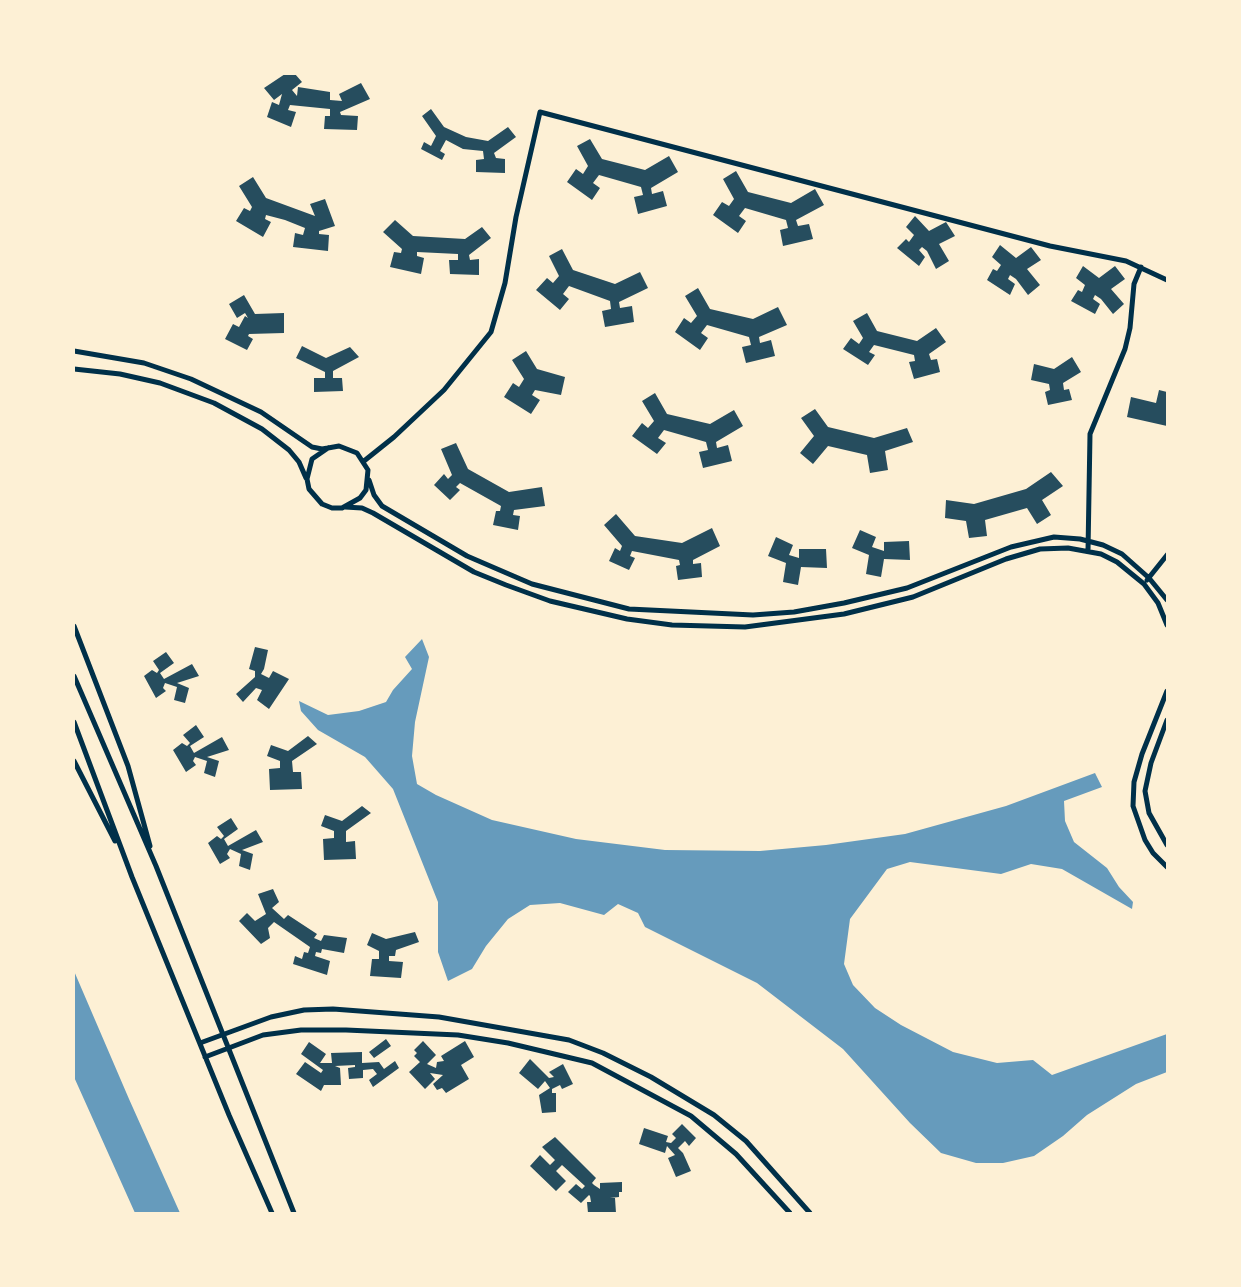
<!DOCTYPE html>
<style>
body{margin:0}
#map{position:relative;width:1241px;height:1287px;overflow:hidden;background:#fdf0d5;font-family:Commissioner,sans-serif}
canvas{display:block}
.frame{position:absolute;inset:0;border:75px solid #fdf0d5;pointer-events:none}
</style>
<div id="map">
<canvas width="1241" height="1287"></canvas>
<div class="frame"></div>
</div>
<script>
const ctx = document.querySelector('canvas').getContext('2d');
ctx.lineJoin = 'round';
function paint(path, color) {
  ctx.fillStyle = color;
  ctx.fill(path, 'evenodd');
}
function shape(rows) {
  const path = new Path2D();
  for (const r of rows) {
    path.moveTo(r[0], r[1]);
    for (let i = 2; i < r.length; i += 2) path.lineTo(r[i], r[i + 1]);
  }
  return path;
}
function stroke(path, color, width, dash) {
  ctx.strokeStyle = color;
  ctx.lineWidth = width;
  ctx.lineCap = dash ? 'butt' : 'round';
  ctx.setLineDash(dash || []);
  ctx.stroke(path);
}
paint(shape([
 [422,639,429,657,415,722,412,756,417,784,436,795,492,820,576,839,665,850,760,851,826,845,905,834,1006,806,1095,773,1102,787,1064,801,1065,821,1074,842,1107,868,1119,887,1133,902,1132,909,1062,869,1031,864,1001,874,910,862,887,869,850,919,844,964,853,985,875,1008,901,1025,953,1052,997,1063,1033,1060,1052,1075,1167,1034,1167,1072,1136,1084,1087,1115,1063,1136,1034,1156,1003,1163,976,1163,941,1153,910,1123,843,1049,757,983,645,927,638,913,618,904,604,915,560,903,530,905,508,919,486,946,472,969,448,981,438,952,438,902,393,789,365,757,318,730,301,711,299,701,328,715,359,711,386,702,393,690,412,669,405,657],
 [74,971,129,1099,180,1213,135,1213,74,1077]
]), '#669bbc');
paint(shape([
 [285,74,295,74,302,82,292,90,297,96,298,87,330,92,330,100,342,101,339,94,361,83,370,99,340,112,341,115,358,116,357,130,324,129,325,116,330,116,330,109,290,105,288,110,296,112,291,127,267,117,272,102,279,105,282,94,274,100,264,88],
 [431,109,444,127,466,137,488,141,508,127,516,137,494,153,496,158,505,159,505,173,476,172,476,160,484,159,483,151,463,149,446,140,440,151,445,154,442,160,421,149,424,142,431,146,436,136,422,116],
 [590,139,602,159,645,170,669,156,678,172,651,188,652,194,663,191,667,206,638,214,634,197,643,195,641,187,599,175,593,183,600,188,592,200,567,182,576,169,583,174,588,166,577,146],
 [736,171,748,192,791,203,815,189,824,205,796,220,798,226,809,224,813,239,783,246,780,230,788,228,786,220,745,208,739,216,746,221,738,233,713,215,722,202,729,206,734,199,723,179],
 [253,177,266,198,315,216,310,204,325,199,335,226,319,231,319,234,329,235,328,251,293,247,295,233,303,235,305,228,285,220,266,215,265,219,271,222,263,237,236,221,244,208,250,211,252,207,239,186],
 [915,216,929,231,946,222,955,236,939,244,949,261,936,269,927,251,922,247,919,250,925,257,919,266,897,248,906,239,909,242,914,235,906,227],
 [395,220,413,236,465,239,482,227,491,238,469,255,470,260,479,259,479,275,450,274,449,260,458,260,458,254,417,252,417,256,424,258,421,274,390,267,394,252,401,253,402,249,383,232],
 [1000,245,1016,258,1031,247,1041,260,1027,269,1040,285,1028,295,1016,279,1010,275,1008,279,1015,284,1010,295,987,280,993,269,997,271,1001,265,992,257],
 [562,249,573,270,615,284,640,272,648,288,619,302,620,308,632,306,634,322,605,327,602,311,611,309,610,301,569,286,563,294,569,299,560,310,536,290,547,278,553,283,559,276,549,256],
 [1083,266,1099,278,1115,266,1125,279,1111,289,1124,304,1113,314,1101,299,1095,295,1093,299,1100,304,1095,314,1071,301,1078,290,1082,292,1085,285,1076,278],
 [698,288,710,309,753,319,778,307,787,325,759,337,760,343,771,340,775,356,746,363,742,347,751,345,749,337,707,325,701,333,708,338,700,350,675,332,684,318,691,323,697,316,685,296],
 [244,295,255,314,284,313,284,333,249,334,248,336,253,339,247,350,225,339,233,324,239,327,245,316,248,318,245,313,237,318,229,304],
 [867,313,877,331,917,341,936,328,946,342,929,354,931,360,937,359,940,372,914,379,909,362,915,361,914,355,874,345,869,352,875,355,868,365,843,349,851,338,859,344,863,338,853,321],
 [302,346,326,358,350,347,359,357,333,371,333,378,342,378,343,391,314,392,314,378,325,378,325,372,296,358],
 [526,351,537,369,565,377,561,395,535,390,532,395,540,400,531,414,504,397,513,383,519,387,524,379,512,360],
 [1072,357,1081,372,1063,383,1064,390,1069,389,1072,400,1048,405,1045,392,1050,390,1049,384,1031,380,1034,364,1054,369],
 [1159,390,1167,392,1167,426,1127,417,1131,397,1156,403],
 [655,393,667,414,710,424,734,410,743,426,716,442,717,448,728,445,732,461,703,468,699,452,708,450,706,442,664,430,658,438,666,443,657,454,632,436,642,423,648,428,654,421,642,401],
 [815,409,828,427,874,438,907,428,913,442,885,451,888,470,870,473,867,455,828,446,813,464,800,453,814,436,801,418],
 [456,443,468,469,509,492,542,487,545,506,514,510,513,515,520,516,518,530,493,525,496,511,500,511,501,506,460,483,456,487,460,490,450,500,434,485,444,474,448,479,452,475,441,449],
 [1051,472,1063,486,1042,500,1051,515,1037,524,1027,508,985,520,987,536,969,538,966,521,945,518,946,500,974,504,1026,489],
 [616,514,635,536,682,543,712,528,720,546,693,560,693,564,701,563,702,577,678,580,676,566,680,565,679,560,632,551,630,556,635,558,629,570,609,561,615,548,620,551,622,546,604,525],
 [860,530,876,537,872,547,884,551,884,542,909,541,910,560,884,559,881,577,866,574,869,555,852,548],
 [776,537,793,545,789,555,799,558,799,549,826,549,827,568,801,567,798,585,783,582,786,563,768,556],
 [255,647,268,650,264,669,261,674,269,678,273,671,289,679,269,709,257,700,262,690,256,688,243,702,236,694,255,677,255,671,249,669],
 [166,652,174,663,160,673,164,679,192,664,199,676,177,683,189,688,185,703,174,700,177,687,165,683,163,688,166,691,156,698,144,676,152,670,157,673,159,670,153,661],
 [196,725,204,737,190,746,194,753,222,737,229,750,207,757,219,761,215,777,204,773,207,761,195,757,193,761,196,765,186,772,173,750,182,743,187,746,190,743,183,735],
 [308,736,317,744,292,761,293,772,301,772,302,789,270,790,269,769,280,768,280,761,267,756,271,745,288,751],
 [362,806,371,813,346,831,346,842,355,841,356,859,324,860,323,839,334,838,334,831,321,826,325,815,342,821],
 [231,818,238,829,224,839,228,846,256,830,263,842,242,850,253,854,250,870,239,866,241,854,230,849,227,854,230,858,220,864,208,843,217,836,221,839,224,836,217,827],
 [273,889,279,902,272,908,284,919,288,915,317,934,314,938,321,941,324,935,347,938,344,953,322,949,321,953,316,952,315,956,330,961,327,975,293,964,295,956,302,959,304,952,308,953,310,947,274,922,268,928,270,938,261,944,239,921,247,913,255,921,266,914,258,894],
 [415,932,419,942,396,950,395,956,389,956,389,961,403,962,401,978,370,976,372,959,379,959,379,951,367,945,372,933,386,939],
 [386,1039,391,1046,374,1058,369,1052],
 [423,1041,436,1055,427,1064,436,1068,437,1062,444,1061,441,1056,465,1041,474,1057,461,1065,469,1079,446,1093,442,1088,437,1090,433,1084,443,1075,430,1073,435,1079,425,1089,409,1072,420,1062,414,1056,417,1053,414,1050],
 [309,1042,326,1054,320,1063,332,1063,331,1053,362,1052,362,1063,379,1062,384,1069,395,1061,399,1068,373,1087,369,1080,377,1074,373,1069,363,1070,363,1078,349,1079,348,1068,355,1067,355,1065,335,1066,340,1068,341,1085,324,1085,321,1091,296,1074,305,1062,321,1073,323,1070,301,1054],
 [530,1059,549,1078,554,1077,549,1072,563,1064,573,1084,562,1089,560,1085,552,1089,552,1093,556,1093,556,1112,542,1113,539,1095,550,1088,545,1081,538,1089,519,1073],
 [682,1124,696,1138,689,1146,685,1141,678,1148,683,1153,691,1171,676,1177,668,1158,675,1155,667,1146,665,1153,639,1144,644,1128,668,1136,666,1142,671,1143,676,1138,672,1134],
 [555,1137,596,1178,592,1183,594,1185,600,1189,600,1183,622,1182,622,1192,619,1192,619,1197,610,1198,615,1198,616,1213,588,1213,587,1202,591,1202,590,1196,589,1195,581,1203,568,1192,576,1184,582,1189,585,1186,562,1165,556,1171,566,1181,556,1191,530,1166,540,1155,550,1165,555,1160,542,1147]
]), '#264d5e');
stroke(shape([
 [74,351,144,363,191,379,261,412,312,447,322,449,328,448,339,446,357,453,368,470,366,490,360,498,342,508,332,508,322,504,309,489,307,479,312,459,328,448],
 [74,369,120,374,160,383,214,403,262,429,289,450,299,462,306,478],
 [364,461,394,437,444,390,491,332,505,283,516,217,540,112,1050,246,1126,261,1167,280],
 [369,480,374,495,382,506,467,556,532,584,629,609,753,615,794,612,844,603,907,588,1011,547,1054,537,1080,539,1103,545,1122,554,1149,578,1167,600],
 [345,507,362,508,373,513,474,572,506,585,550,601,627,619,672,625,745,627,844,614,913,597,1006,559,1040,549,1068,548,1101,554,1117,562,1144,584,1158,603,1167,625],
 [1088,551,1090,434,1125,349,1130,328,1134,284,1141,267],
 [1147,580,1167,555],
 [74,626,128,766,150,846],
 [74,676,156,866,294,1213],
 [1167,691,1142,754,1134,782,1133,806,1145,840,1153,853,1167,867],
 [1167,720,1151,763,1145,791,1149,813,1167,845],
 [74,722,132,877,229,1115,272,1213],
 [74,761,115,841],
 [200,1043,271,1017,304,1010,333,1009,439,1017,569,1040,603,1053,651,1077,714,1115,746,1141,810,1213],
 [205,1057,263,1035,301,1030,346,1030,458,1035,508,1043,592,1063,691,1116,736,1154,790,1213]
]), '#003049', 5);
</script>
